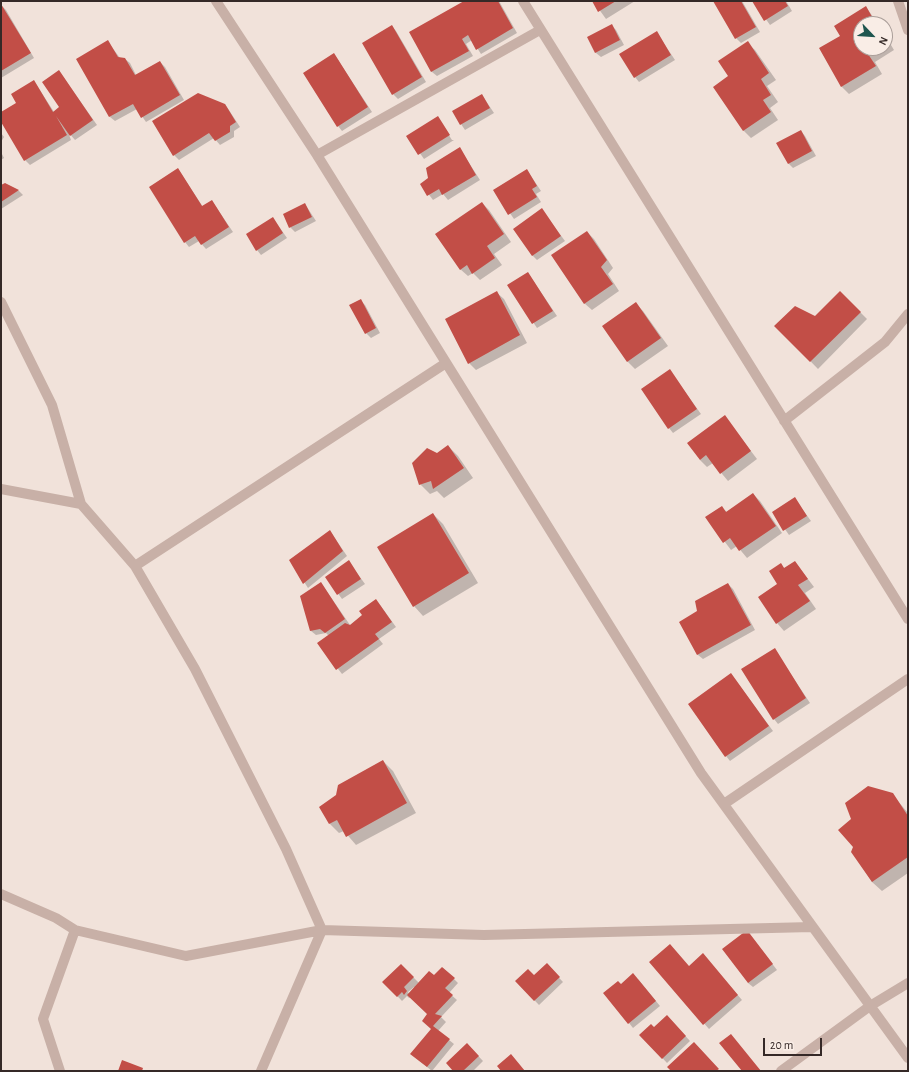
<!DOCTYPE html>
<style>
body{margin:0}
#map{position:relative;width:909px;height:1072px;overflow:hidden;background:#f1e2da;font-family:"Alegreya Sans",sans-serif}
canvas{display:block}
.frame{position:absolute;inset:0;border:2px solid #352927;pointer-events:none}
.north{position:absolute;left:853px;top:16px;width:40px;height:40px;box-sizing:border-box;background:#f9ede6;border:1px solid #ab9f9a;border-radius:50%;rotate:115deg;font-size:11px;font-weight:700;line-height:16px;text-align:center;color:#352927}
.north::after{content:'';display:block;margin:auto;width:14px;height:18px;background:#1e554e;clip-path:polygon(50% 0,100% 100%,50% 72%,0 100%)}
.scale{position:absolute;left:763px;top:1038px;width:59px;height:18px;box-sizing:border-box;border:2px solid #352927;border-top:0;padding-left:5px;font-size:12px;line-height:14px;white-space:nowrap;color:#352927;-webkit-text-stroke:3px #f9ede6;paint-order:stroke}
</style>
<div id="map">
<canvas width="909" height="1072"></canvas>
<div class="frame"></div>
<div class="north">N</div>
<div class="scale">20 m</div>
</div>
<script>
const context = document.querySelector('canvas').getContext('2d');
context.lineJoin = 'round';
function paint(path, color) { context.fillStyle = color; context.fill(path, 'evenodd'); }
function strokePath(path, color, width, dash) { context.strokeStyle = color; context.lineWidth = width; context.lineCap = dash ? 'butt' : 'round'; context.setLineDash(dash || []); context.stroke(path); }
paint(new Path2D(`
 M466 1H499L517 33 481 54 472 40 466 44 473 56 437 76 432 72 410 32Z
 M593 1H635L606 19Z
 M714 1H742L760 32 741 43 736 38Z
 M753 1H786L792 11 770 25Z
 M1 5 6 10 34 58 1 78Z
 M866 7 878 24H861V48H885V35L894 50 875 62 882 74 849 94 842 87 820 49 841 36Z
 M392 26 396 31 426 82 398 99 393 94Z
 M612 26 616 30 624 45 601 57 596 53 588 38Z
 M657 33 675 60 639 82 635 77Z
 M108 42 120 58 125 59 130 63 136 75 160 62 165 67 184 100 146 122 137 109 115 121 110 117 78 60Z
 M747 43 755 50 776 80 767 86 778 102 770 108 778 120 751 138 744 131 714 87 730 76Z
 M334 54 372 112 342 131 338 126Z
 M59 71 97 125 75 140 68 132 71 140 30 165 25 160 1 120V113L17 103 34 81 54 112 61 108Z
 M482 95 494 113 465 130 453 112Z
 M225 104 240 127 234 131V137L220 145 214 138 179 160 174 155Z
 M438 118 452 140H454L424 159 408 136Z
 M801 131 805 136 816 156 793 168 789 164 778 144Z
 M1 133 4 137 1 142Z
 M460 149 480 180 448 200 443 194 433 200 421 184 429 179Z
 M1 152 4 158 1 160Z
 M178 169 203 207 212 201 233 232 206 249 199 241 189 247 185 242Z
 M527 170 541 191 536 194 541 202 514 219 494 190Z
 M5 184 19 191 23 195 1 209V186Z
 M482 203 489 210 511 242 494 254 502 265 480 280 473 273 468 276 460 269Z
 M305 204 316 221 295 232 290 227Z
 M542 210 565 241 537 260 532 255Z
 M273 218 287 238 261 255 257 250Z
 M587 232 594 239 613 268 608 274 619 291 592 310 584 303Z
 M528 273 557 316 537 328 509 286Z
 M496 292 504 299 527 343 476 370 469 363Z
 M840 292 867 319 818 369 776 326 815 317Z
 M360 300 365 305 380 333 371 338 366 333Z
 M636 304 643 311 668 346 635 369 628 362 604 326Z
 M670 371 701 414 673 433 669 428Z
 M725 417 757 459 728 481 713 463 707 467 700 460Z
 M448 446 458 456 473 478 444 498 437 491 430 494 420 484 437 454Z
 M753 494 760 501 782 533 747 558 737 546 731 550 706 517 721 507 727 512Z
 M795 499 811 521 789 535 773 512Z
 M433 514 443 524 478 583 423 616 414 606Z
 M330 531 347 556 308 588 290 560Z
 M349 562 365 584 342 599 326 577Z
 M795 562 814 587 805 593 816 609 784 631 777 623 759 597 778 584 781 564 785 569Z
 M321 583 350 625 380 605 396 627 379 639 383 644 342 674 318 643 329 636 326 633 316 635 311 631Z
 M728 584 733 589 755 630 703 659 698 655 680 622 698 612Z
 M774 649 810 703 778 724 774 719Z
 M731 674 773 731 730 761 726 756Z
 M383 761 393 771 416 813 356 845 344 831 339 833 330 824 321 807Z
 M892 794 908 813V873L882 891 872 882 852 852Z
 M747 931 777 970 753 987 748 983Z
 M707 959 742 1000 709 1029 650 962 689 967Z
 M401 965 419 983 434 977 443 968 458 983 449 993 457 1000 441 1017 446 1022 438 1031 454 1044 432 1071 416 1058 432 1029 429 1014 411 997 409 998 407 996 402 1001 384 982ZM414 987 415 988 409 994 408 992Z
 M547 965 563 982 539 1005 516 981 534 977Z
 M638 979 660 1006 633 1028 629 1023 621 985Z
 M667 1016 690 1041 667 1063 641 1035 654 1028Z
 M467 1044 483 1061 473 1071H455Z`), '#0003');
paint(new Path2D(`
 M464 1H498L513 28 476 50 468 35 462 39 469 51 431 72 409 32Z
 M592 1H616L598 12Z
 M713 1H741L756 27 735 39Z
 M752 1H785L788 6 764 21Z
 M1 4 31 53 1 71Z
 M866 6 876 24H861V48H879L868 54 876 66 841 87 819 48 840 36 834 26Z
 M612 24 620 40 595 53 587 37Z
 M392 25 422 77 392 95 362 43Z
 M657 31 671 55 634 78 619 54Z
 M108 40 118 57 125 58 135 75 160 61 180 95 141 118 133 104 109 117 76 59Z
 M748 41 769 73 761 79 771 95 763 100 771 112 743 131 713 87 728 76 718 61Z
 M334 53 368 107 337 127 303 73Z
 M59 70 93 120 70 136 56 116 67 135 24 161 1 122V112L16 103 11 94 34 80 53 112 59 107 42 82Z
 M198 93 225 104 236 122 230 126V132L215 141 209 133 173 156 152 121Z
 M482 94 490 108 460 125 452 111Z
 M438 116 450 135 418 155 406 136Z
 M801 130 812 151 788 164 776 143Z
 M460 147 476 175 442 195 439 189 427 196 420 184 428 178 426 168Z
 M178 168 202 206 212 200 229 227 201 245 195 236 184 243 149 187Z
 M527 169 537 186 532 189 537 197 508 215 493 190Z
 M5 183 19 190 1 202V185Z
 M482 202 504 234 487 246 495 258 472 274 467 265 460 270 435 234Z
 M305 203 312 217 289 228 283 214Z
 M542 208 561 236 532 256 513 229Z
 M273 217 283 233 256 251 246 234Z
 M587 231 607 260 601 267 613 284 584 304 551 255Z
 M528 272 553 311 532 324 507 285Z
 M497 291 520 335 468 364 445 319Z
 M840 291 861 312 810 362 774 326 795 306 815 316Z
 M361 299 376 328 365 334 349 305Z
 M636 302 661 338 627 362 602 326Z
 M670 369 697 409 668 429 641 389Z
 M725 415 751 451 720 474 706 455 700 460 687 443Z
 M448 445 464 468 433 489 431 481 419 485 412 463 427 448 437 453Z
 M753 493 776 526 739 551 730 538 723 543 705 517 722 506 726 512Z
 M795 497 807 516 783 531 772 512Z
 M433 513 469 573 413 607 377 547Z
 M330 530 343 551 303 584 289 560Z
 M349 560 361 579 337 595 325 577Z
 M795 561 808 579 798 585 810 601 776 624 758 597 777 584 769 571 781 563 784 568Z
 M321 582 345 619 325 633 320 629 310 631 300 596Z
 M728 583 751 625 697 655 679 622 697 611 695 601Z
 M376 599 392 622 375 634 379 639 336 670 317 643 345 623 350 625 362 615 359 611Z
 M775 648 806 698 773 720 741 669Z
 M731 673 769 726 725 757 688 704Z
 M383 760 407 803 346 837 337 820 329 824 319 807 336 795 338 785Z
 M868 786 893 793 908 816V857L872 882 851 852 853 847 838 830 851 819 845 803Z
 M747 930 773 964 748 983 722 949Z
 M670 944 689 966 703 953 738 995 703 1025 649 962Z
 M547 963 560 977 534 1001 515 981 528 969 534 975Z
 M401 964 414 977 404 987 407 991 404 995 402 992 397 997 382 982Z
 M442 967 455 978 445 988 453 995 435 1014 442 1016 433 1026 450 1039 427 1067 410 1054 431 1029 422 1021 427 1014 407 995 429 971 434 975Z
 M633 973 656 1001 628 1024 603 993 618 981 621 984Z
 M667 1015 686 1036 662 1059 639 1035 651 1024 654 1027Z
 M731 1034 761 1071H742L719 1043Z
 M694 1042 719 1069 716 1071H671L667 1067Z
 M467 1043 479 1056 463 1071H453L446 1063Z
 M511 1054 525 1071H501L497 1066Z
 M122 1060 143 1068 142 1071H118Z`), '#c24e47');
strokePath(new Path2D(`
 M216 1 317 155 701 773 908 1058
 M523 1 908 619
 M898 1 908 30
 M317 155 540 30
 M1 302 52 405 81 504 135 566 195 669 286 849 322 930 261 1071
 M784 421 885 342 908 314
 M1 489 81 504
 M135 566 446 363
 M724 804 908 679
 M1 894 56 918 75 930 186 956 322 930 484 935 812 927
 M60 1071 43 1019 75 930
 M781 1071 870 1006 908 983`), '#c8b0a7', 10);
</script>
